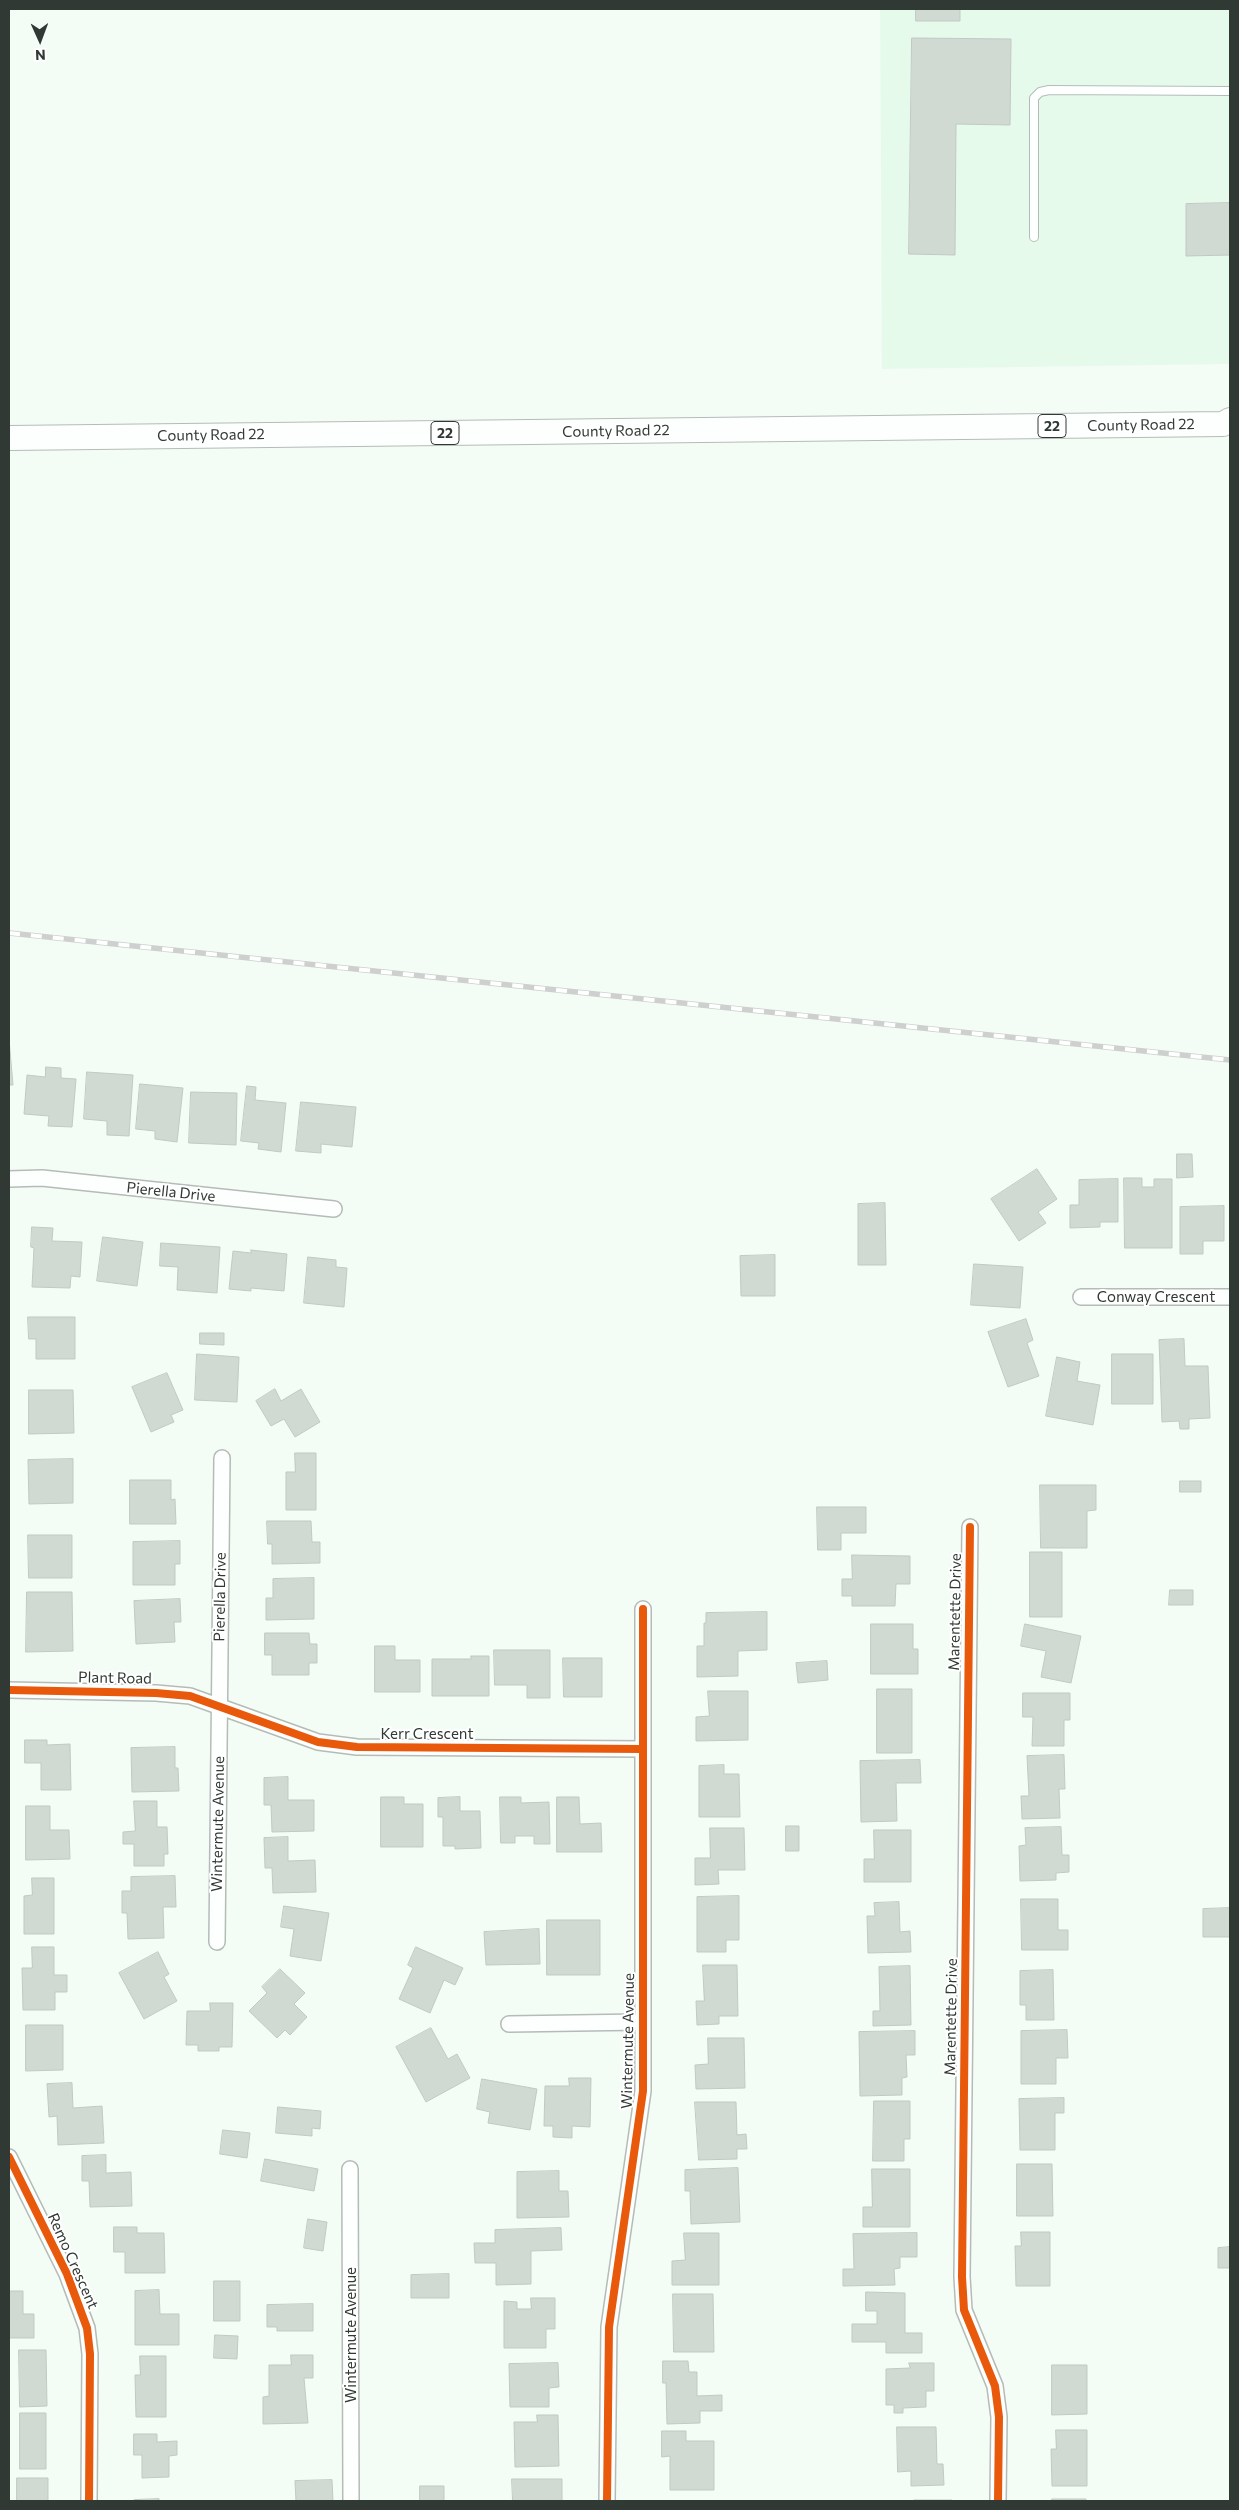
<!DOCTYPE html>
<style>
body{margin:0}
#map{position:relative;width:1239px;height:2510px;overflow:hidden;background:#f4fcf6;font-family:Commissioner,sans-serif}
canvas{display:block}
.frame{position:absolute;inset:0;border:10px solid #303933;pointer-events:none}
.north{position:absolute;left:15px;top:15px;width:50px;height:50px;-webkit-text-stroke:4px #fff;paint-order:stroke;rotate:178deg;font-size:14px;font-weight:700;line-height:20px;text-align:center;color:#303933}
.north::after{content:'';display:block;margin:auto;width:18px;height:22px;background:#303933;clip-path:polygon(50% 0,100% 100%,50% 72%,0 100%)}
</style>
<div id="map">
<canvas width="1239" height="2510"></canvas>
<div class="frame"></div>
<div class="north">N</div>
</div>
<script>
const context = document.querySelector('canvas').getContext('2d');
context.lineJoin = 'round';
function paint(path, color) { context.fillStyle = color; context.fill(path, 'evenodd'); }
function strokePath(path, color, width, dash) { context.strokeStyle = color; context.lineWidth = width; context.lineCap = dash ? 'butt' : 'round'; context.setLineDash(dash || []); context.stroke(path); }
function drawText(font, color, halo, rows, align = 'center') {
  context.font = font + ' Commissioner,sans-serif'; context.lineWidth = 4; context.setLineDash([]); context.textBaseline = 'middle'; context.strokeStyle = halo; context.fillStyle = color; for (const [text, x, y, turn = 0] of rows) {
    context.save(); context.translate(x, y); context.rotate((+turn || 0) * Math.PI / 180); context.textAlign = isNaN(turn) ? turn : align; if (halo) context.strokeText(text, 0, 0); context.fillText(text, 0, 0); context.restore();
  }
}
paint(new Path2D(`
 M880 9H1230V364L882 369Z`), '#e6faec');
const building = new Path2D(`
 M916 9H960V21H916Z
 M912 38 1011 39 1010 125 956 124 955 255 909 254Z
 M1230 203V255L1186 256V204Z
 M9 1039 13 1085H9Z
 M46 1067 61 1068V1078L76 1079 72 1127 48 1126 49 1116 24 1114 27 1075 45 1077Z
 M87 1072 133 1075 129 1136 107 1135V1121L84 1119Z
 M140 1084 183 1088 177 1142 155 1139V1131L136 1129Z
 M247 1086 256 1087 255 1100 286 1103 281 1152 258 1149 259 1143 241 1141Z
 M191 1092 237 1093 236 1145 189 1143Z
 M301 1102 356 1107 352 1147 321 1144V1153L296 1151Z
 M1177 1154H1192L1193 1177 1177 1178Z
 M1037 1169 1057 1199 1038 1212 1046 1223 1019 1241 991 1199Z
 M1124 1178H1142V1187H1154V1179H1172V1248H1125Z
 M1118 1179V1222H1100V1227L1070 1228V1205H1079V1180Z
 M885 1203 886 1265H858V1204Z
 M1224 1206V1241H1203V1254H1180V1207Z
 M32 1227 53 1228 52 1241 82 1242 80 1277 71 1276 70 1288 32 1287 34 1248 31 1247Z
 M103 1237 143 1242 137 1286 97 1281Z
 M161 1243 220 1247 217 1293 177 1290 178 1267 160 1266Z
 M251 1250 287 1254 284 1291 251 1288V1291L229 1289 233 1251 251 1253Z
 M775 1255V1296H741L740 1256Z
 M308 1257 336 1260V1267L347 1268 344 1307 304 1303Z
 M974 1264 1023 1267 1020 1308 971 1305Z
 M28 1317H75V1359H36V1339H29Z
 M1026 1319 1033 1340 1027 1343 1039 1376 1008 1387 988 1332Z
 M200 1333H224V1345L200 1344Z
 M1184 1339 1185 1366H1208L1210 1418 1189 1419V1429H1180L1179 1421 1162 1422 1159 1340Z
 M197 1354 239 1357 237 1402 195 1400Z
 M1112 1354H1153V1404H1112Z
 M1057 1357 1080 1362 1077 1381 1100 1385 1093 1425 1046 1416Z
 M167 1373 183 1410 171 1415 174 1422 151 1432 132 1387Z
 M275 1389 281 1401 301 1389 320 1422 295 1437 284 1419 271 1426 256 1401Z
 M29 1390H73L74 1433 29 1434Z
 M295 1453H316V1510H286V1472H295Z
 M73 1459V1503L29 1504 28 1460Z
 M130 1480H171V1500L175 1499 176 1524H130Z
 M1180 1481H1201V1492H1180Z
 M1040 1485H1096V1510L1087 1511V1548H1041Z
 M817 1507H866V1533H841V1550H818Z
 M267 1521H311L312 1542H320V1563L272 1564V1544H268Z
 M28 1535H72V1578H29Z
 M180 1541V1564H175V1585H133V1542Z
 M1030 1552H1062V1617H1030Z
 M852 1555 910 1556V1584H896L895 1606H852V1596H842V1579H852Z
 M314 1578V1619L266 1620V1598H273V1579Z
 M1170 1590H1193V1605H1169Z
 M27 1592H72L73 1651 26 1652Z
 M180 1599 181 1622H174L175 1642 136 1644 134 1601Z
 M767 1612V1650L738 1651V1676L697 1677V1646H704V1623H706V1613Z
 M871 1624H913V1649H918V1674H871Z
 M1025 1624 1081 1636 1071 1683 1041 1677 1046 1651 1021 1646Z
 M265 1633H309L310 1644H317V1663H309V1675H272V1655H265Z
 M375 1646H395V1660H420V1692H375Z
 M494 1650H550V1698H527V1685H495Z
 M471 1656H489V1696H432V1659H471Z
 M563 1658H602V1697H564Z
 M827 1661 828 1680 798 1683 796 1663Z
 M877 1689H912V1753H877Z
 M708 1691H748V1740L696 1741V1717L709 1716Z
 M1023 1693H1070V1720H1064V1746H1032L1033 1717H1023Z
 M25 1740H47V1745L70 1744 71 1790H41V1763H25Z
 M175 1747V1768H178L179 1791 132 1792 131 1748Z
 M1064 1755 1065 1789H1059L1060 1818 1022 1819 1021 1796H1029L1027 1756Z
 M920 1760 921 1783H896L897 1821 861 1822 860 1761Z
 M724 1765V1774H739L740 1817H699V1766Z
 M288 1777V1800H314V1831L272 1832 271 1805H264V1778Z
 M381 1797H404V1804H423V1847H381Z
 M460 1797V1811H480L481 1848 455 1849V1846H443V1817H438V1798Z
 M500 1797H521V1803L549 1802 550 1844H534V1836H515V1843H501Z
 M557 1797H579L580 1824 601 1823 602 1852H557Z
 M134 1801H157V1827H167L168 1854H164V1866H134V1844H123V1832L135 1831Z
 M26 1806H50V1830H69L70 1859 26 1860Z
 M786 1826H799V1851H786Z
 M1061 1827 1062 1855H1069V1872L1056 1873V1880L1020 1881 1019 1846 1026 1845 1025 1828Z
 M710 1828H744L745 1870H718L719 1884 695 1885V1858H710Z
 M874 1830H911V1882H864V1859H874Z
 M288 1837V1861L315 1860 316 1892 273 1893 272 1868H265L264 1838Z
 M175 1876 176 1907H163L164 1938 128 1939 127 1913H122V1891H131V1877Z
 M32 1878H54V1934H24V1896L32 1895Z
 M739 1896V1940H726V1952H697V1897Z
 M1021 1899H1058V1930H1068V1950H1022Z
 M899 1902 900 1932 910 1931 911 1952 868 1953 867 1916H875L874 1903Z
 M284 1906 329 1913 321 1961 290 1956 294 1929 281 1927Z
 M1230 1908V1937H1203V1909Z
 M547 1920H600V1975H547Z
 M539 1929 540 1964 486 1965 484 1932Z
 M32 1947H54V1975H67V1992H55V2010H23L22 1968H32Z
 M416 1947 463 1968 455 1985 444 1980 430 2013 399 1999 413 1968 408 1965Z
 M158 1952 169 1974 164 1977 177 2001 144 2019 119 1973Z
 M703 1965H737L738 2016H719V2024L697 2025 696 2001H704Z
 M910 1966 911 2025 873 2026V2011H880L879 1967Z
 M280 1969 305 1993 294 2004 307 2017 290 2035 285 2030 277 2038 249 2011 267 1993 262 1987Z
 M1053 1970 1054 2020H1026V2005H1020V1971Z
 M210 2003H233L232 2047H219V2051H198V2045H186L187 2011H210Z
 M26 2025H63V2070L26 2071Z
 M431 2028 448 2059 457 2054 470 2078 426 2102 396 2047Z
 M1067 2030 1068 2058H1056V2084H1021V2031Z
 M915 2031V2055H906L907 2077 902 2078V2095L860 2096 859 2032Z
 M708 2038H744L745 2088 696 2089 695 2065 708 2064Z
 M569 2078H591L590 2127 572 2126V2138L553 2137V2126H544L545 2086H569Z
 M482 2079 537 2089 530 2130 488 2123 490 2112 477 2109Z
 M72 2083 73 2108 102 2106 104 2143 58 2145 57 2116 49 2117 47 2084Z
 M1064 2098V2113H1055V2150H1020L1019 2099Z
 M874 2101H910V2139H904V2161H873Z
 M695 2102H736L737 2135 746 2134 747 2149H737V2159L699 2160Z
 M278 2107 321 2111 320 2129 312 2128V2136L276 2133Z
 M223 2130 250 2133 247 2158 220 2154Z
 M106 2155V2173L131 2172 132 2206 90 2207 89 2181H82V2156Z
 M265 2159 318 2169 314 2191 261 2181Z
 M1017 2164H1052L1053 2216H1017Z
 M738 2168 740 2222 691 2224 690 2191H685V2170Z
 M872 2169H910V2227H863V2207H872Z
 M559 2171V2191H568L569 2217 517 2218V2172Z
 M308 2219 327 2222 323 2251 304 2248Z
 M114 2227H137V2233H164L165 2273H125V2252H114Z
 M561 2228 562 2250 531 2251V2284L496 2285V2263H475L474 2243H495V2230Z
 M1021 2232H1050V2286H1016L1015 2246H1021Z
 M684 2233H719V2285H672V2261L685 2260Z
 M917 2233V2257H900V2268L894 2269 895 2285 843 2286V2269H854L853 2234Z
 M1230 2247V2268H1218V2248Z
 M449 2274V2298H411V2275Z
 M214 2281H240V2321H214Z
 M159 2290 160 2314H179V2345H135V2291Z
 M9 2291H23V2314H34V2338H9Z
 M866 2292 905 2293V2333H922V2353H886V2342H852V2324H877V2311H866Z
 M673 2294H713L714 2352H674Z
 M531 2298H555V2329H546V2348H504V2301L517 2302V2309H531Z
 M313 2304V2331H277V2327H267V2305Z
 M215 2335 238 2336 237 2359 214 2358Z
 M19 2350H46L47 2406 20 2407Z
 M291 2355H313V2378H304L308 2423 263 2424V2397L269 2396V2365H291Z
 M140 2356H166V2417H136L135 2375H140Z
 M663 2361H688L689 2372H697V2396L722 2395V2411H700V2423L667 2424 666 2383H663Z
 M558 2363 559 2387 549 2388V2407H510L509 2364Z
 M909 2363H934V2391H926V2407L903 2408V2413H894V2405H886V2369L910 2368Z
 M1052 2365H1087V2414L1052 2415Z
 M20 2413H46V2469H20Z
 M537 2415H558L559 2466 515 2467 514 2422H537Z
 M897 2427H936L937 2464H943L944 2485 911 2486V2471L898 2472Z
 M1056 2430H1087V2486H1052L1051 2449H1056Z
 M662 2431H686V2441H714V2490H670V2456L662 2457Z
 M134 2434H157V2442L177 2441V2455L169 2456V2477L142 2478V2455H134Z
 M17 2478H48V2501H17Z
 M512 2479H562V2501H513Z
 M332 2480 333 2501H296L295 2481Z
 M420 2486H444V2501H420Z
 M159 2499V2501H134V2500Z
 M1052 2499H1086V2501H1052Z
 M914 2500H952V2501H914Z`);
paint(building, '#d1d9d3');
strokePath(building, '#c1c9c4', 1);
const lane = new Path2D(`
 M1034 237V98L1040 92 1049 90 1230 91`);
const street = new Path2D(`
 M9 1179 42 1178 334 1209
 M1081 1297H1230
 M970 1527 962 2277 964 2310 995 2386 999 2417 998 2501
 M9 1690 156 1693 190 1696 318 1742 357 1747 642 1749
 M217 1942 222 1458
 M509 2024 642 2022
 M9 2157 67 2274 87 2328 90 2354 89 2501
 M350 2169 351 2501
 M607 2501 609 2327 643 2091V1609`);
const primary = new Path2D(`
 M9 438 1223 424 1230 420`);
strokePath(lane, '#b5bcb7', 10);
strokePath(street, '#b5bcb7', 18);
strokePath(primary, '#b5bcb7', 26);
strokePath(lane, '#fdfffe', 8);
strokePath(street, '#fdfffe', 15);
strokePath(primary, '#fdfffe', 24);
const rail = new Path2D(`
 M9 933 1230 1060`);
strokePath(rail, '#cdd0ce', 5.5);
strokePath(rail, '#fff', 4, [11]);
strokePath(new Path2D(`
 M970 1527 962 2277 964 2310 995 2386 999 2417 998 2501
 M9 1690 156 1693 190 1696 318 1742 357 1747 642 1749
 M9 2157 67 2274 87 2328 90 2354 89 2501
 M607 2501 609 2327 643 2091V1609`), '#e8590c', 8);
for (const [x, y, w] of [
 [1052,426,28],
 [445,433,28]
]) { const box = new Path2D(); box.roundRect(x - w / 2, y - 11.5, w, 23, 4); context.fillStyle = '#fff'; context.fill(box); strokePath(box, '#303933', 1); }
drawText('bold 14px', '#303933', null, [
 ["22",1052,426],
 ["22",445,433]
]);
drawText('15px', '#303933', '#fff', [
 ["County Road 22",1141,425,-1],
 ["County Road 22",616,431,-1],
 ["County Road 22",211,435,-1],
 ["Pierella Drive",171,1192,6],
 ["Conway Crescent",1156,1297],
 ["Pierella Drive",220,1597,-89],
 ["Marentette Drive",955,1612,-89],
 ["Plant Road",115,1678,1],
 ["Kerr Crescent",427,1734],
 ["Wintermute Avenue",218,1824,-89],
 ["Marentette Drive",951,2017,-89],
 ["Wintermute Avenue",628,2041,-89],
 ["Remo Crescent",73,2261,66],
 ["Wintermute Avenue",351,2335,-90]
]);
</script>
